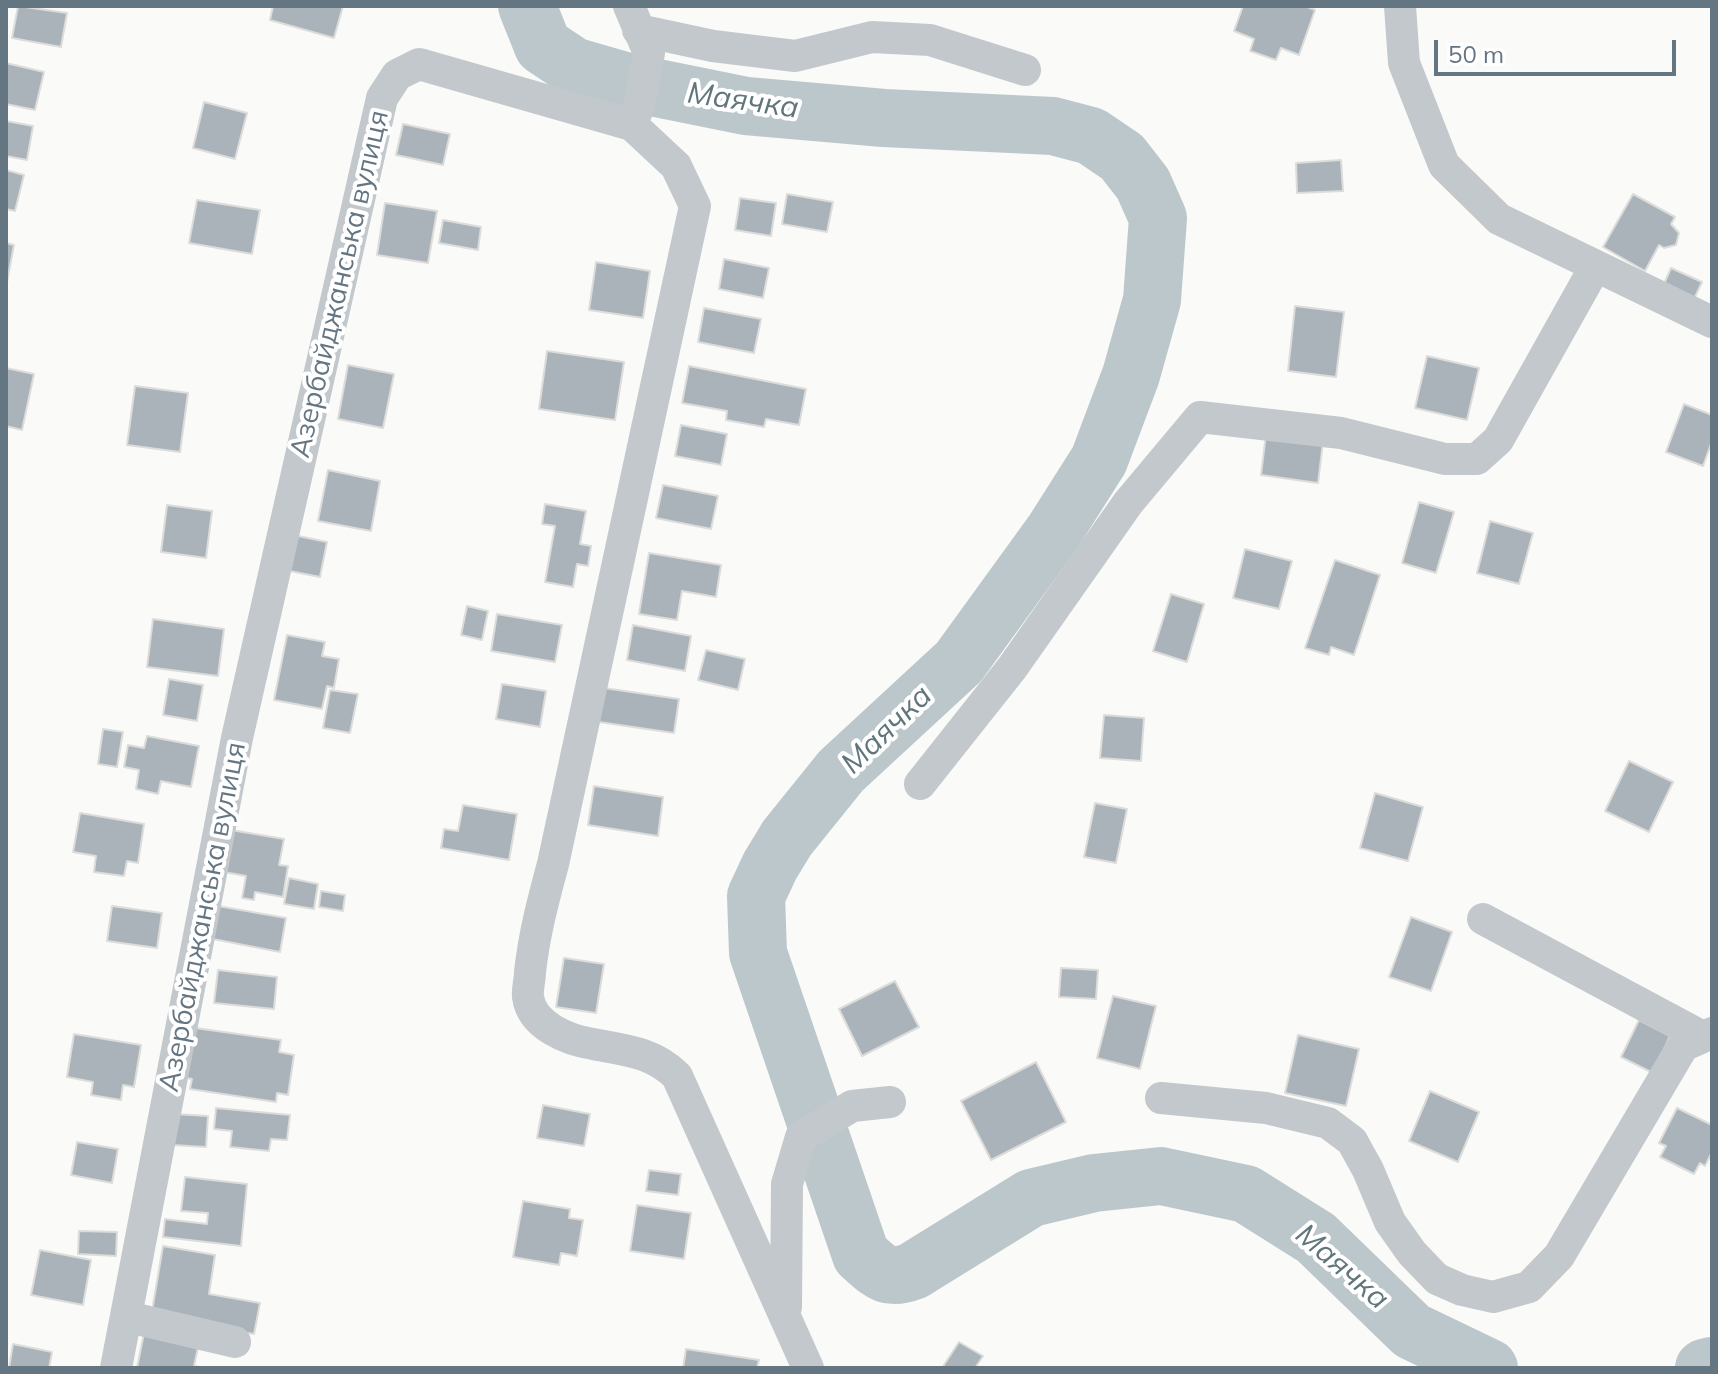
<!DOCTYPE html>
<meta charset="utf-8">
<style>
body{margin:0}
#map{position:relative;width:1718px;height:1374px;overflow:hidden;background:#fafaf8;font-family:Mulish,sans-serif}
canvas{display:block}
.frame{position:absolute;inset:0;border:8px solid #657683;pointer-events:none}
.scale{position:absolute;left:1434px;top:40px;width:242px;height:36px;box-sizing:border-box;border:4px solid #657683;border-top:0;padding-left:10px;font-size:24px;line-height:28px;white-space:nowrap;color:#657683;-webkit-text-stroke:6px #fff;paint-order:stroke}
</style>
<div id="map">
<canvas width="1718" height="1374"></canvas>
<div class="frame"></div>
<div class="scale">50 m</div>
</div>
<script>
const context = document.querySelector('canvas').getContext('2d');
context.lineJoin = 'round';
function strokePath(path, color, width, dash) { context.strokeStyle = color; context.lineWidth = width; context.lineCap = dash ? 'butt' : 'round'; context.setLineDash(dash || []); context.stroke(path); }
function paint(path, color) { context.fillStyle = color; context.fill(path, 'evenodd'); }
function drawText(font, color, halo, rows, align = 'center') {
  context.font = font + ' Mulish,sans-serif'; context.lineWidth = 8; context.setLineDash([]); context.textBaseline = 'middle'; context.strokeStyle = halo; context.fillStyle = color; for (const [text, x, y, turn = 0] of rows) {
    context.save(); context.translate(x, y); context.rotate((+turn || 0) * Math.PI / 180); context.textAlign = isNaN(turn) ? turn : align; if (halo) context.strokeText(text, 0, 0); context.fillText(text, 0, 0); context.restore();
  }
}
strokePath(new Path2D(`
 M527 6 543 46 573 66 632 83 746 106 884 118 1053 126 1091 136 1122 157 1143 184 1158 218 1152 300 1131 375 1099 460 1054 531 959 662 841 771 787 838 770 866 756 896 758 953 861 1255C880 1272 887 1281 913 1271L1031 1198 1094 1183 1161 1176 1246 1194 1316 1238 1412 1331 1489 1368
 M1704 1368 1712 1366`), '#bbc7cb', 58);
const building = new Path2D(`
 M18 6 67 13 61 47 12 38Z
 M273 6H343L334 38 270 20Z
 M1243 6H1305L1315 10 1299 55 1281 48 1276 60 1250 51 1254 39 1234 31Z
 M6 63 44 72 35 110 6 104Z
 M204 102 247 113 235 159 193 148Z
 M6 121 33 126 27 160 6 156Z
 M403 124 450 134 443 165 396 155Z
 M1341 160 1343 191 1297 193 1296 163Z
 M6 170 24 175 15 211 6 209Z
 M787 194 833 202 827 232 782 224Z
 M1633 194 1675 217 1671 224 1679 233 1676 245 1664 248 1659 245 1645 271 1603 247Z
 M740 198 776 203 771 236 735 230Z
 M197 200 260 210 252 254 189 243Z
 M385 203 437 211 428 263 377 255Z
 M443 220 481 227 478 250 439 243Z
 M6 243 14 245 7 282H6Z
 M724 259 769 268 763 298 719 289Z
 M596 262 650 271 643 318 589 310Z
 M1671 268 1702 282 1694 299 1664 284Z
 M1295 306 1344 312 1336 377 1288 371Z
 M704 308 761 319 754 353 698 342Z
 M547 351 624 362 615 420 539 409Z
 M1427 356 1479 368 1467 420 1415 408Z
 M348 365 394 374 383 428 338 419Z
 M689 366 806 389 799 425 766 419 764 427 726 420 727 411 682 403Z
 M6 368 34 374 22 430 6 426Z
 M135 386 188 393 180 452 127 445Z
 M1684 404 1712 415V441L1703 466 1666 452Z
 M681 425 727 434 721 465 675 456Z
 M1266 434 1323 442 1318 483 1261 475Z
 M328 470 380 481 371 531 318 521Z
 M663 485 718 496 711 529 656 518Z
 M1419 502 1454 512 1436 573 1402 563Z
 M545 504 586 511 580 544 591 546 588 566 577 564 573 587 545 582 555 526 542 524Z
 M167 505 212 511 206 558 161 552Z
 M1490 521 1533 533 1519 584 1477 573Z
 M298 536 327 542 320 577 290 571Z
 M1245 549 1292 561 1279 609 1233 598Z
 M649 553 721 565 716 597 682 591 677 620 639 614Z
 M1335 560 1380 575 1354 655 1331 647 1329 655 1305 648Z
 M1171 594 1204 604 1187 662 1153 651Z
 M467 606 488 611 482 640 461 635Z
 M497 614 562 625 555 662 491 651Z
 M153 619 224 629 218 676 147 667Z
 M633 625 691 636 685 671 627 660Z
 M287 635 325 642 322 656 339 659 334 688 327 686 322 709 274 700Z
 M706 650 745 659 738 690 698 680Z
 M169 679 203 685 197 721 163 715Z
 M502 684 546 691 540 727 496 719Z
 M604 688 679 699 674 733 599 722Z
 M330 690 358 694 350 733 323 728Z
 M1104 715 1144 718 1141 761 1100 758Z
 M103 729 123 732 117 767 98 764Z
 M147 736 199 746 191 787 161 781 158 794 136 789 139 770 124 767 128 745 144 748Z
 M1629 761 1673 782 1649 832 1605 811Z
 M594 786 663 797 658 836 588 825Z
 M1375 793 1423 807 1408 861 1360 848Z
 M1095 803 1127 809 1116 863 1084 857Z
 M463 805 517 814 509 860 441 848 444 829 458 831Z
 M80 813 144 824 138 863 127 861 124 876 94 872 96 856 73 852Z
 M231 830 284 839 279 865 288 866 283 897 255 892 254 900 242 898 246 876 224 872Z
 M289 878 318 884 314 909 284 904Z
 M321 891 345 895 343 911 319 907Z
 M112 906 162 913 157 948 107 941Z
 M218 906 286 918 280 952 213 939Z
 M1411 917 1452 932 1431 991 1389 977Z
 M564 958 604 964 596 1013 556 1007Z
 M1061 968 1098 970 1096 999 1059 997Z
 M218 970 277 977 274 1009 214 1003Z
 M895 981 919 1027 862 1056 839 1009Z
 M1113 996 1156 1006 1140 1069 1097 1058Z
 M1639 1020 1670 1036 1653 1073 1621 1057Z
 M188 1027 281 1040 279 1052 294 1055 288 1095 277 1093 276 1102 190 1089 192 1079 181 1077Z
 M74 1034 141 1045 134 1087 123 1085 121 1100 91 1095 93 1082 67 1077Z
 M1298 1035 1359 1049 1346 1106 1285 1093Z
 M1036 1062 1066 1122 991 1160 961 1101Z
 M1430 1091 1479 1112 1458 1162 1409 1141Z
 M543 1105 590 1114 584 1146 537 1138Z
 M216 1108 290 1115 287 1140 271 1139 269 1151 230 1147 232 1131 214 1129Z
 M1677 1108 1712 1125V1152L1705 1166 1700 1163 1694 1174 1660 1157 1666 1146 1659 1143Z
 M174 1114 208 1116 206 1147 172 1145Z
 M77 1142 118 1149 112 1183 71 1175Z
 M649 1170 681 1174 678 1195 646 1191Z
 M185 1177 247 1184 241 1246 163 1237 165 1219 207 1224 208 1213 181 1211Z
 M523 1201 570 1209 569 1218 583 1220 577 1256 561 1253 559 1265 513 1257Z
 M637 1205 691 1213 684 1259 630 1251Z
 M79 1231 117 1232 116 1256 78 1254Z
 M163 1246 215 1255 209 1294 260 1303 254 1334 151 1317Z
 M40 1250 91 1260 83 1305 31 1295Z
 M144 1333 199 1343 194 1366 204 1368H137Z
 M959 1342 983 1356 975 1368H942Z
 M13 1344 52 1352 49 1368H9Z
 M686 1349 759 1360 757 1368H683Z`);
paint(building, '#aab3b9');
strokePath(building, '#dcdcda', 2);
strokePath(new Path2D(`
 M629 6 649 53 640 102 632 125
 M1400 6 1404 63 1444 165 1499 219 1712 322
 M638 30 713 46 795 56 872 37 930 40 1025 70
 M920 784 1012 668 1128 503 1200 417 1341 433 1445 459H1477L1498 440 1595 267
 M1483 919 1703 1037
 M1161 1098 1266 1108 1328 1123 1352 1141 1368 1170 1390 1222 1412 1253 1437 1279 1462 1290 1493 1297 1529 1287 1559 1256 1683 1046 1712 1033
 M786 1307 787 1184 801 1137 852 1106 890 1102
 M128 1317 235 1342
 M116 1368 237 738 382 98 397 75 419 64 632 125 676 166 695 206 553 864C543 901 534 935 530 972 530 980 527 989 528 997 532 1026 568 1040 593 1044 625 1050 653 1052 677 1076L808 1368`), '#c3c8cc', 32);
drawText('28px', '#657683', '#fff', [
 ["Азербайджанська вулиця",340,284,-77],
 ["Азербайджанська вулиця",203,917,-79]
]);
drawText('italic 30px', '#60757c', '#fff', [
 ["Маячка",743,101,8],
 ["Маячка",887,730,-44],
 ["Маячка",1342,1267,41]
]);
</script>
